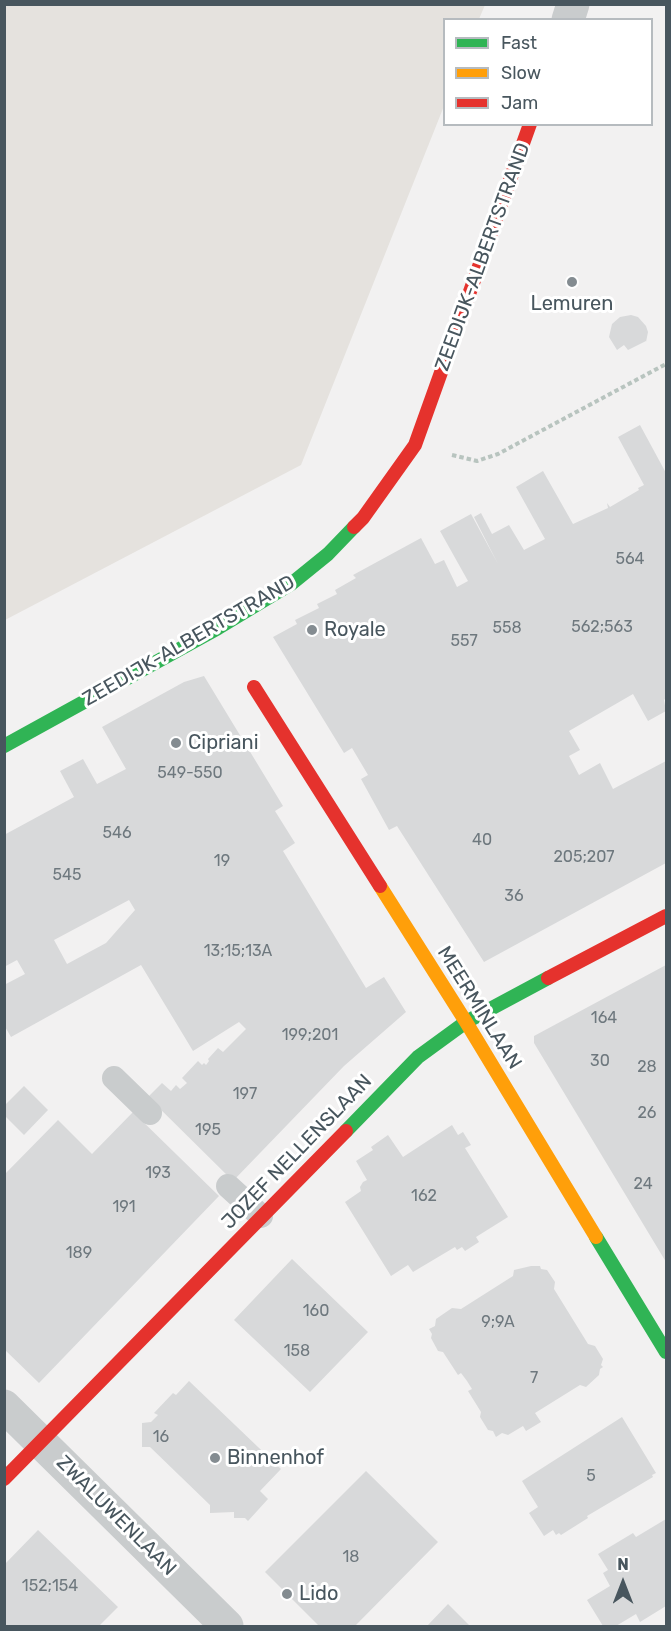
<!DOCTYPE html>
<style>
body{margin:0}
#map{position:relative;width:671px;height:1631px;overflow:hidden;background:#f2f1f1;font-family:Rubik,sans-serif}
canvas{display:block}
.frame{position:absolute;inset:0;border:6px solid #48565e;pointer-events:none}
.legend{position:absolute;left:443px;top:18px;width:210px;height:108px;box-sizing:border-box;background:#fff;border:2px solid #b6bbbf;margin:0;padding:8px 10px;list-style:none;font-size:18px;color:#48565e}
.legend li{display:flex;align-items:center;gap:12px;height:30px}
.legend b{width:30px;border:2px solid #b6bbbf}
.north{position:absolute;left:593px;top:1553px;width:60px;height:60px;-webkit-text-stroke:4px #fff;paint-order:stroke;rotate:0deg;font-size:16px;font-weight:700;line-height:24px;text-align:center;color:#48565e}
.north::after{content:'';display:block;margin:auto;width:21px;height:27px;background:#48565e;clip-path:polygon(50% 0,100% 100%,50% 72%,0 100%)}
</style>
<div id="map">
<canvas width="671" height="1631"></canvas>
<div class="frame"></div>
<ul class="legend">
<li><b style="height:8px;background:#30b455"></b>Fast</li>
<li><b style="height:8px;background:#ff9f0a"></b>Slow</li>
<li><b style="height:8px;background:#e5322d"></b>Jam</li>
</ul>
<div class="north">N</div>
</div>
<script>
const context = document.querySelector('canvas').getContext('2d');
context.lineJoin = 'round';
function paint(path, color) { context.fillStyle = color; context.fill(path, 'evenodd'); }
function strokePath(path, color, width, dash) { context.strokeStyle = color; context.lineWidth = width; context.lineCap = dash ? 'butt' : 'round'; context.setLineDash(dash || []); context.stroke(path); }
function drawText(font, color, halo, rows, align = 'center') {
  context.font = font + ' Rubik,sans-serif'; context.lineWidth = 6; context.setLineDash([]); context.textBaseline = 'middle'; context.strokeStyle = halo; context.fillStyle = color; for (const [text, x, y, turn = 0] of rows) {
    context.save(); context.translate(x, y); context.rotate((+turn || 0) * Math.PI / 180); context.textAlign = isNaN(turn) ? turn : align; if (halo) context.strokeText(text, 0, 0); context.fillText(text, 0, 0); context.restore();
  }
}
paint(new Path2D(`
 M5 4 485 5 479 19 444 20V106L301 465 5 620Z`), '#e5e2de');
paint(new Path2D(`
 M631 315 638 317 646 326 648 332 646 342V341L628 350 624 345 617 350 609 337 612 324 620 317Z
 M640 425 666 473V698L664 700 666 711 648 721 633 694 569 731 580 750 569 756 579 775 600 763 613 789 666 761V863L484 962 397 826 389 830 361 779 368 775 352 748 344 753 273 637 297 624 295 620 319 608 317 604 337 594 335 590 356 578 353 575 421 538 435 564 444 560 457 587 468 581 440 531 471 514 498 564 474 517 481 513 492 534 509 525 524 550 545 539 516 487 543 471 573 524 608 508 607 503 610 507 639 490 638 488 644 485 618 437Z
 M204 676 283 806 275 811 295 843 283 851 366 988 384 977 406 1012 344 1066 233 1181 148 1097 162 1083 171 1091 176 1085 180 1089 187 1083 182 1078 198 1061 202 1065 204 1063 206 1065 209 1061 208 1059 218 1048 223 1052 246 1029 239 1022 193 1051 141 965 11 1037 4 1025V985L25 974 17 960 4 967V835L74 797 60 771 83 759 97 784 126 769 102 727 184 682ZM129 900 135 910 106 943 67 964 54 940Z
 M666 965V1262L534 1043V1036Z
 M24 1086 48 1110 24 1135 4 1115V1106Z
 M133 1112 219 1196 39 1383 4 1349V1175L58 1120 92 1154Z
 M452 1125 458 1135 463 1132 471 1145 465 1148 508 1217 476 1237 479 1242 465 1251 462 1247 457 1250 455 1247 413 1272 408 1265 391 1276 345 1202 361 1191 360 1187 363 1182 367 1180 356 1161 373 1150 371 1147 388 1135 403 1157Z
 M292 1259 368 1332 310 1392 234 1320Z
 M531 1266H540L541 1269 547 1270 555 1282 554 1289 588 1344 595 1346 603 1359 601 1365 603 1367 600 1369 599 1375 586 1387 580 1385 535 1413 541 1422 526 1431 523 1426 508 1435 502 1433 496 1437 493 1431 488 1430 480 1417 481 1412 468 1391 472 1389 467 1381 461 1373 458 1375 443 1352 438 1351 431 1338 432 1334 429 1329 435 1326 436 1319 452 1308 461 1309 513 1276 514 1270Z
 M189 1381 281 1469 260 1491 268 1499 248 1521 245 1518H234V1512L210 1513V1505L150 1447H142V1423L151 1422 158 1415 154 1413 173 1393 176 1395Z
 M622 1417 656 1473 652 1475 653 1477 587 1516 588 1518 561 1535 559 1533 556 1535 553 1530 544 1536 529 1513 538 1507 522 1481Z
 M366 1471 438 1542 355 1626H319L265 1572Z
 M666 1519V1606L640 1622 636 1614 616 1626H603L587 1600 610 1586 603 1573 608 1570 598 1554 633 1533 636 1537Z
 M38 1530 118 1607 99 1626H4V1565Z
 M448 1604 470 1626H427Z`), '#d8d9da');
strokePath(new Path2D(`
 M452 455 477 461 498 454 666 364`), '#b8c4bf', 4, [4.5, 3]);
strokePath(new Path2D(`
 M114 1078 150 1113
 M228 1186 261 1216`), '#c9cccd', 24);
strokePath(new Path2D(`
 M568 20 573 4
 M4 1406 227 1626`), '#c9cccd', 33);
strokePath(new Path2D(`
 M4 746 218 628 291 584 328 554 354 527
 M346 1131 418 1057 466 1022 548 978
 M596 1237 666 1352`), '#30b455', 14);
strokePath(new Path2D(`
 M380 886 466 1022 596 1237`), '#ff9f0a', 14);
strokePath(new Path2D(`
 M354 527 363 518 415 445 530 124
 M254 687 380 886
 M548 978 666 916
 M4 1479 346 1131`), '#e5322d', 14);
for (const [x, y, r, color] of [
 [572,282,6,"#848c91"],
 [312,630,6,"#848c91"],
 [176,743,6,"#848c91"],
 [215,1458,6,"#848c91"],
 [287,1594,6,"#848c91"]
]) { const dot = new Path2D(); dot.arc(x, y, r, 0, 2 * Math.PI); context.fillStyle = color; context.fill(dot); strokePath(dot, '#fff', 2); }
drawText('16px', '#6e787e', null, [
 ["564",630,559],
 ["562;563",602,627],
 ["558",507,628],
 ["557",464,641],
 ["549-550",190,773],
 ["546",117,833],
 ["40",482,840],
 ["205;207",584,857],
 ["19",222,861],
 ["545",67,875],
 ["36",514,896],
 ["13;15;13A",238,951],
 ["164",604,1018],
 ["199;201",310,1035],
 ["30",600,1061],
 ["28",647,1067],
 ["197",245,1094],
 ["26",647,1113],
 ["195",208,1130],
 ["193",158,1173],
 ["24",643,1184],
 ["162",424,1196],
 ["191",124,1207],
 ["189",79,1253],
 ["160",316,1311],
 ["9;9A",498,1322],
 ["158",297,1351],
 ["7",534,1378],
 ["16",161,1437],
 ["5",591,1476],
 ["18",351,1557],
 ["152;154",50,1586]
]);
drawText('20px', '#48565e', '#fff', [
 ["ZEEDIJK-ALBERTSTRAND",483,257,-70],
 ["ZEEDIJK-ALBERTSTRAND",189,641,-30],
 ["MEERMINLAAN",479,1008,58],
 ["JOZEF NELLENSLAAN",297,1152,-46],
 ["ZWALUWENLAAN",116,1516,45]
]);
drawText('20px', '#48565e', '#fff', [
 ["Lemuren",572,304,"center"],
 ["Royale",324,630],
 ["Cipriani",188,743],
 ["Binnenhof",227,1458],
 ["Lido",299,1594]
], 'left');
</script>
